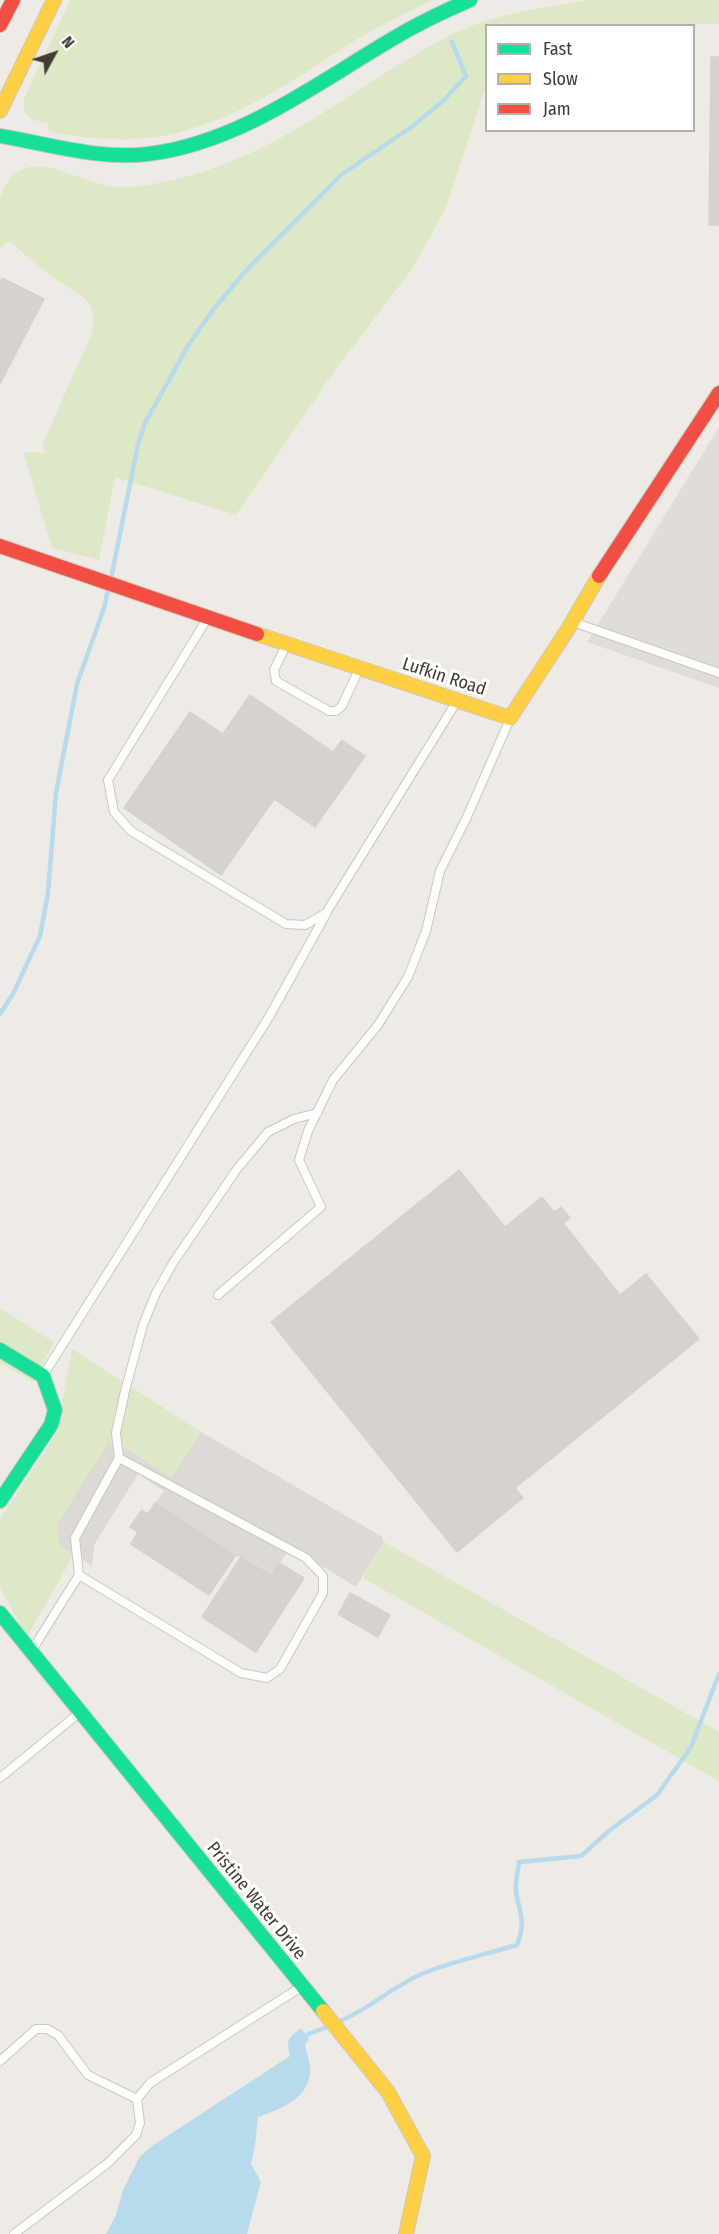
<!DOCTYPE html>
<style>
body{margin:0}
#map{position:relative;width:719px;height:2234px;overflow:hidden;background:#eeebe6;font-family:"Fira Sans Condensed",sans-serif}
canvas{display:block}
.legend{position:absolute;left:485px;top:24px;width:210px;height:108px;box-sizing:border-box;background:#fff;border:2px solid #b3b1ad;margin:0;padding:8px 10px;list-style:none;font-size:18px;color:#423b33}
.legend li{display:flex;align-items:center;gap:12px;height:30px}
.legend b{width:30px;border:2px solid #b3b1ad}
.north{position:absolute;left:24px;top:24px;width:60px;height:60px;-webkit-text-stroke:4px #fff;paint-order:stroke;rotate:50deg;font-size:16px;font-weight:700;line-height:24px;text-align:center;color:#423b33}
.north::after{content:'';display:block;margin:auto;width:21px;height:27px;background:#423b33;clip-path:polygon(50% 0,100% 100%,50% 72%,0 100%)}
</style>
<div id="map">
<canvas width="719" height="2234"></canvas>
<ul class="legend">
<li><b style="height:8px;background:#16e098"></b>Fast</li>
<li><b style="height:8px;background:#ffcf43"></b>Slow</li>
<li><b style="height:8px;background:#f24e42"></b>Jam</li>
</ul>
<div class="north">N</div>
</div>
<script>
const context = document.querySelector('canvas').getContext('2d');
context.lineJoin = 'round';
function paint(path, color) { context.fillStyle = color; context.fill(path, 'evenodd'); }
function strokePath(path, color, width, dash) { context.strokeStyle = color; context.lineWidth = width; context.lineCap = dash ? 'butt' : 'round'; context.setLineDash(dash || []); context.stroke(path); }
function drawText(font, color, halo, rows, align = 'center') {
  context.font = font + ' "Fira Sans Condensed",sans-serif'; context.lineWidth = 6; context.setLineDash([]); context.textBaseline = 'middle'; context.strokeStyle = halo; context.fillStyle = color; for (const [text, x, y, turn = 0] of rows) {
    context.save(); context.translate(x, y); context.rotate((+turn || 0) * Math.PI / 180); context.textAlign = isNaN(turn) ? turn : align; if (halo) context.strokeText(text, 0, 0); context.fillText(text, 0, 0); context.restore();
  }
}
paint(new Path2D(`
 M719 427V688L587 642Z`), '#e1dcd7');
paint(new Path2D(`
 M70 0H432C405 14 377 27 351 43 288 83 238 121 163 136 125 143 86 138 49 132L48 123C32 120 22 118 24 99Z
 M589 0H719V24L486 26V86L446 207 430 237 409 273 333 373 236 515 115 477 99 560 52 548 23 452 46 453 42 445 91 335C102 300 78 296 56 279 40 267 24 254 9 241L0 248C0 232 0 214 0 198 1 192 5 186 8 182 32 146 81 184 113 187 141 189 176 180 202 172 292 144 363 81 445 38 492 13 538 9 589 0Z
 M0 1308 54 1342 34 1382 0 1363Z
 M72 1349 201 1432 171 1477 128 1450 74 1554 27 1637 0 1588V1519L59 1430 61 1408Z
 M384 1542 719 1732V1781L363 1578Z`), '#dce8c6');
paint(new Path2D(`
 M201 1432 381 1536 384 1542 356 1587 291 1547 271 1576 241 1557 235 1556 155 1503 164 1491 138 1474 94 1545 92 1566 59 1545 57 1525 108 1443 128 1450 171 1477Z`), '#dddad6');
paint(new Path2D(`
 M301 2028 309 2039 305 2045C307 2055 311 2063 310 2073 308 2099 279 2110 258 2117L255 2146 251 2164 261 2182 247 2234H106L116 2215 123 2190 140 2156 155 2144 290 2056C286 2040 288 2038 301 2028Z`), '#b7daec');
strokePath(new Path2D(`
 M111 579 138 444 145 423 189 344 213 310 243 274 341 175 410 128 443 101 466 76 452 42
 M0 1014 13 994 40 936 48 893 56 793 77 684 104 608 108 590
 M340 2021C370 2009 394 1985 424 1973 454 1961 487 1954 517 1945 526 1922 520 1914 516 1892 515 1883 518 1872 519 1862L581 1856 610 1830 657 1795 691 1747 719 1674
 M303 2040 306 2035 327 2027`), '#b7daec', 4.5);
const building = new Path2D(`
 M711 57H719V225H709Z
 M2 278 44 299 0 384V283Z
 M250 695 333 752 342 740 365 756 315 827 274 799 221 875 124 808 190 712 223 734Z
 M459 1170 505 1227 542 1197 554 1212 561 1207 570 1218 563 1223 620 1295 646 1274 699 1339 515 1488 523 1498 457 1552 271 1322Z
 M155 1503 235 1556 209 1595 131 1544 138 1532 130 1527 142 1510 148 1514Z
 M241 1557 271 1576 279 1563 304 1578 256 1652 202 1617Z
 M350 1593 390 1615 378 1637 338 1614Z`);
paint(building, '#d6d2cd');
strokePath(building, '#d6d2cc', 1.5);
const lane = new Path2D(`
 M207 619 108 780 114 812 131 831 286 924 305 925 326 913 457 701
 M573 622 719 673
 M286 645 274 670 276 681 329 711H336L342 706 359 669
 M218 1295 321 1207 299 1160 308 1131 333 1080 378 1025 408 977 426 931 440 871 466 819 510 719
 M44 1374 269 1017 326 914
 M79 1575 241 1673 267 1678 280 1669 323 1593V1576L306 1558 119 1458
 M32 1650 79 1575 75 1538 119 1458 116 1433 125 1391 143 1325 156 1293 173 1263 237 1169 268 1132 294 1119 317 1113
 M0 1778 79 1713
 M0 2061 36 2029H47L58 2035 88 2075 137 2099
 M14 2234 108 2163 136 2135 140 2123 137 2099 150 2083 301 1987`);
const fast = new Path2D(`
 M0 136C48 144 99 160 148 154 238 143 313 86 389 41 415 25 442 12 470 0
 M0 1350 43 1376 55 1410 51 1425 0 1501
 M0 1613 323 2011`);
const slow = new Path2D(`
 M0 111 54 0
 M257 634 510 718 568 629 599 576
 M323 2011 388 2092 423 2156 406 2234`);
const jam = new Path2D(`
 M0 25 13 0
 M0 546 257 634
 M599 576 719 393`);
strokePath(lane, '#cac7c2', 10);
strokePath(fast, '#ccc8bd', 16);
strokePath(slow, '#ccc8bd', 16);
strokePath(jam, '#ccc8bd', 16);
strokePath(lane, '#fcfcfb', 8);
strokePath(fast, '#16e098', 14);
strokePath(slow, '#ffcf43', 14);
strokePath(jam, '#f24e42', 14);
drawText('18px', '#423b33', '#fff', [
 ["Lufkin Road",444,677,18],
 ["Pristine Water Drive",256,1901,51]
]);
</script>
